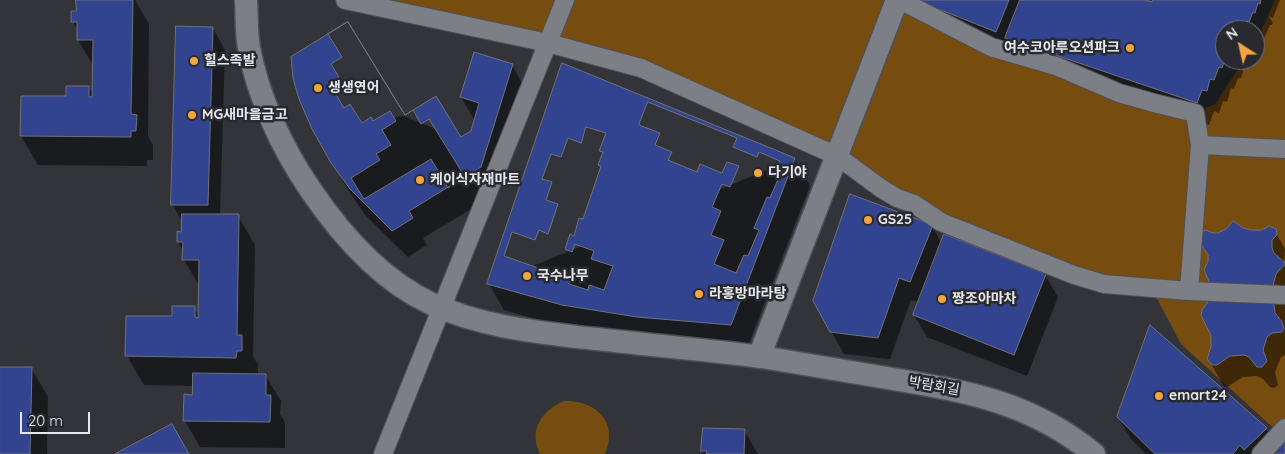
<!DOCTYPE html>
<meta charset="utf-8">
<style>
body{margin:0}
#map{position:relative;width:1285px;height:454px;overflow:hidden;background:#32343a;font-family:Quicksand,sans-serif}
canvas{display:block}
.north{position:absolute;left:1215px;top:20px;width:50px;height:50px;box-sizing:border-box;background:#282a30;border:1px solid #74767b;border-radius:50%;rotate:325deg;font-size:14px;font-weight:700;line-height:20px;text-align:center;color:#e6e8eb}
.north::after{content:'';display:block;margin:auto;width:18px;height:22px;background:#f2a541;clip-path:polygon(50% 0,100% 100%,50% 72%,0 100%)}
.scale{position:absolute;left:20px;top:412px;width:70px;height:22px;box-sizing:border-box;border:2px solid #e6e8eb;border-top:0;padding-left:6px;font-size:15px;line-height:18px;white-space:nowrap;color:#e6e8eb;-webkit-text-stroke:4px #282a30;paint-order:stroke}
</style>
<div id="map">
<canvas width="1285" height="454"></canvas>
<div class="north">N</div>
<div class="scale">20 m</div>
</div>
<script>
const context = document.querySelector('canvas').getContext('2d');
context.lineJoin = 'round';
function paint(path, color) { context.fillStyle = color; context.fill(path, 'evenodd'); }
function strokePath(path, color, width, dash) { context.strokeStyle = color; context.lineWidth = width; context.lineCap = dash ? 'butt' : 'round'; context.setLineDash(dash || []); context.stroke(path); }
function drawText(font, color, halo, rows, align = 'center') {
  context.font = font + ' Quicksand,"Noto Sans KR",sans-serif'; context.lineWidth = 5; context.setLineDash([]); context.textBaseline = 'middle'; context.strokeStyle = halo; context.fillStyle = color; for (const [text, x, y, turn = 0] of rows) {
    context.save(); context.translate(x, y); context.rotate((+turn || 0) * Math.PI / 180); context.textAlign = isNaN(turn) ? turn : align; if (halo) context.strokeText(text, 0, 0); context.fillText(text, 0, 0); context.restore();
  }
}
paint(new Path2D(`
 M345 0H900L991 47 1195 112 1215 104 1244 60H1255V44L1275 0H1285V436L1280 434 1181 344 1155 295 1074 275 859 174 641 68Z
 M564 401C596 400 619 422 605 454H540C528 430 542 410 564 401Z`), '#774c0f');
paint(new Path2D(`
 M78 0H135L149 24 148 136 153 145V160H147V166L38 165 21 136 67 97 89 87 94 96V67L78 40V32L73 21 77 13Z
 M923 0H1141L1153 4 1155 0H1280L1273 18 1269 16 1273 23 1272 25H1270L1262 43 1260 42 1255 55V30H1225V60H1250L1248 65 1245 64 1241 78H1238L1234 89 1231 88 1227 102 1223 101 1219 113 1214 111 1209 125 1020 60 935 24Z
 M213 28 225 50 220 215 238 216 255 245 253 356 258 365V375H265L281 401 280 414 285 422V448L200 447 185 421 193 396 194 386 144 385 127 356 173 318 194 308 199 316 200 287 184 260V252L178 242 183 233V223L172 204Z
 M512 65 527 92 496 194 423 238 427 245 408 257 366 216 348 190 313 129 404 116 460 139 472 132 475 121 461 97Z
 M794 159 810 186 746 351 578 331 504 310 489 284Z
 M932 226 942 244 1045 275 1058 297 1027 376 927 337 914 315 919 302 911 300 890 359 844 354 814 301Z
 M1242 229 1250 232 1274 229 1285 249 1284 262 1285 267V355L1281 357 1275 372 1278 385 1274 388 1270 387 1263 379 1257 376 1243 377 1227 387 1224 386 1208 359 1212 347V286L1209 262 1213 234Z
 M1151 328 1266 429 1278 449 1285 443V454H1146L1131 439 1118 417Z
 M0 368H31L48 397 47 454H0Z
 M744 430 758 454H704L702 451Z`), '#0007');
const building = new Path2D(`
 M76 0H133L131 114 137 115 136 131H131V137L20 136 21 96H66V86H89V97H92L93 40H77V22H71V11H76Z
 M922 0H1009L996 32 921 2Z
 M1020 0H1145L1152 2 1153 0H1261L1260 4 1258 3 1255 13 1253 12 1249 22 1247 21 1244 30H1225V58L1222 68 1219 67 1214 80 1210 79 1207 91 1202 90 1197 103 1005 38Z
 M348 22 405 115 436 96 461 137 471 131 479 103 460 97 474 52 513 64 481 167 409 211 413 218 392 231 350 189 331 163 312 129 299 99 293 78 291 57Z
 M348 22 405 115 413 110 421 124 429 119 465 177 448 188 431 159 364 199 351 178 380 160 376 154 391 145 382 130 396 121 390 111 373 121 371 117 362 123 350 104 344 108 329 83 339 77 331 64 342 57 328 34Z
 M176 26 213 27 208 205H171Z
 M562 63 795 158 731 325 637 317 562 305 487 284Z
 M648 102 737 138 733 147 757 157 759 152 780 161 774 175 779 177 770 198 767 197 754 228 759 230 748 256 744 255 736 273 714 264 724 240 711 235 721 211 712 207 722 184 730 187 739 166 727 162 722 173 700 164 697 172 668 160 672 152 655 145 660 133 639 125Z
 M586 127 606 133 599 151 603 152 598 165 601 166 583 219 579 218 574 236 570 234 565 249 572 252 575 244 594 251 591 259 613 266 604 290 589 285 588 290 569 284 570 279 504 256 512 232 535 240 539 230 548 234 558 204 546 200 552 182 542 179 551 154 561 157 568 138 581 143Z
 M850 194 933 225 910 282 899 278 878 338 830 332 813 301Z
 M182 214H239L237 335H242V351H237L236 358 125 356 126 316H172V306H195V317L198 318 199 260H182L183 242H177V231L181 232Z
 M1233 221 1243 228 1251 230H1262L1269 226 1276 229 1277 233 1276 236 1272 240V248L1274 253 1284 262V265L1276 274 1272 289 1275 313 1282 322 1284 329 1282 332 1272 333 1267 337 1263 350 1267 361 1262 367H1257L1249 357 1244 355 1230 356 1217 365H1212L1207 359 1211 347V336L1201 315 1202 310 1210 299 1211 286 1204 270 1208 261V255L1200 243V235L1205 230 1213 233H1218L1226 229Z
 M944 234 1046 274 1014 355 913 315Z
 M1150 325 1267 428 1244 450 1240 445 1233 454H1155L1117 417Z
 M0 367H32L30 454H0Z
 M193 373 266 374V395H271L270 422 183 421 184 394 192 395Z
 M172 424 189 454H115Z
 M703 428 745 429 744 454H706L707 451H701Z
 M1285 442V454H1269Z`);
paint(building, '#324390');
strokePath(building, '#707279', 1);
const pedestrian = new Path2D(`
 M345 0 548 43 641 68 837 156 882 189 897 198 914 204 941 222 1074 275 1104 284 1189 291 1285 295
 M900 0 991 47 1056 66 1119 93 1158 104 1195 113 1200 145 1189 291
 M1200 145 1285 149
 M383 454 565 0
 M1261 454 1285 428`);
const minor = new Path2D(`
 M246 0C247 16 246 32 249 48 258 97 282 148 310 189 341 235 380 280 432 304 478 325 527 331 577 337 609 340 640 344 672 347 702 350 732 353 762 357 806 364 849 372 893 379 970 392 1032 403 1094 454
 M759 357 897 0`);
strokePath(pedestrian, '#4f5056', 20);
strokePath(minor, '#4f5056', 25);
strokePath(pedestrian, '#7c7f86', 18);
strokePath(minor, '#7c7f86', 22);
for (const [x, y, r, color] of [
 [1130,48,5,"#f2a541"],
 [194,61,5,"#f2a541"],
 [318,88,5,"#f2a541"],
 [192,115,5,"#f2a541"],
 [758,173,5,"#f2a541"],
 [420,180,5,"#f2a541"],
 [868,220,5,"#f2a541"],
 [527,276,5,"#f2a541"],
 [699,294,5,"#f2a541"],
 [942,299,5,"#f2a541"],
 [1159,396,5,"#f2a541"]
]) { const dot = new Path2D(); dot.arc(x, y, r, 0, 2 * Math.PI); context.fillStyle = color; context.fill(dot); strokePath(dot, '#282a30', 2); }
drawText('bold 14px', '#e6e8eb', '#282a30', [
 ["여수코아루오션파크",1120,48,"right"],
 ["힐스족발",204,61],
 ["생생연어",328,88],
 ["MG새마을금고",202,115],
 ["다기야",768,173],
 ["케이식자재마트",430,180],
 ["GS25",878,220],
 ["국수나무",537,276],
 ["라홍방마라탕",709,294],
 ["짱조아마차",952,299],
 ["emart24",1169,396]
], 'left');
drawText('14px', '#e6e8eb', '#282a30', [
 ["박람회길",934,386,10]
]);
</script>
